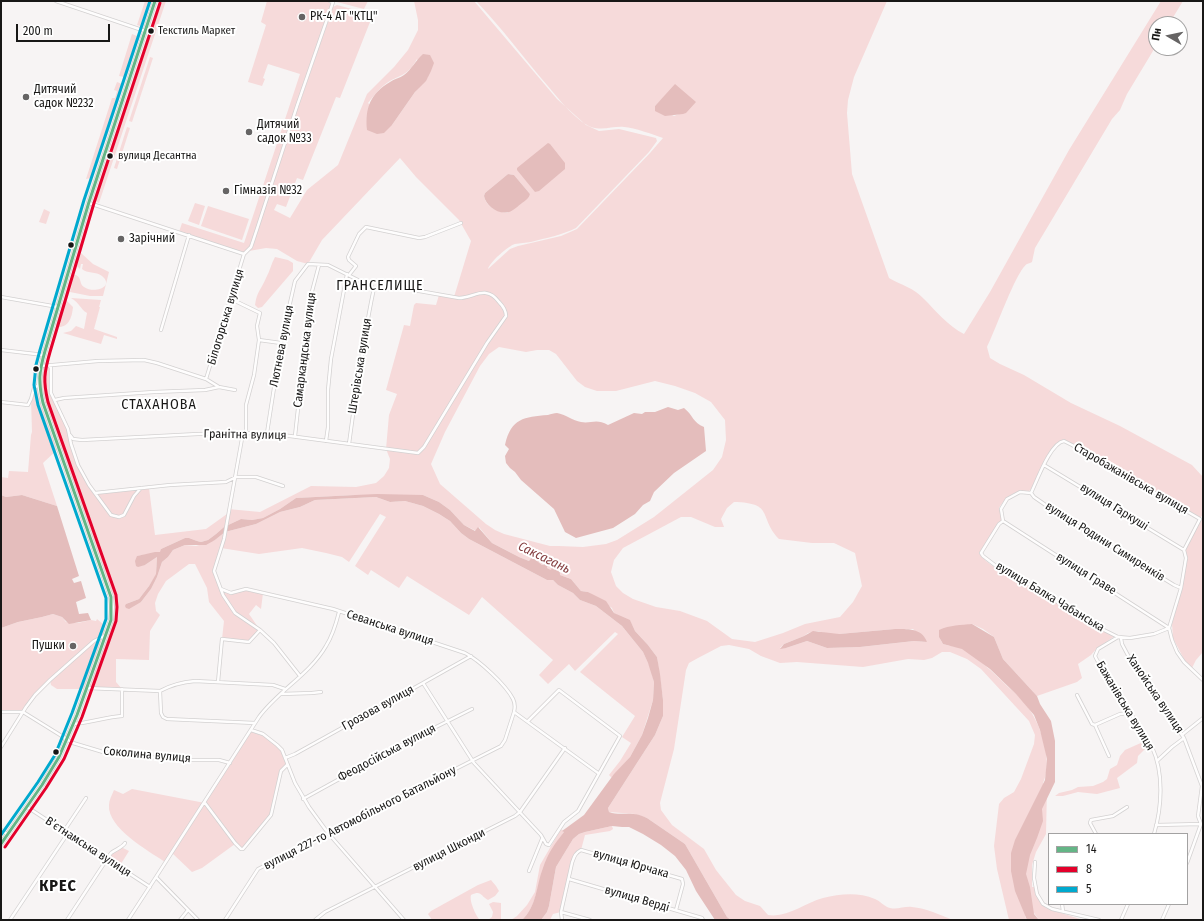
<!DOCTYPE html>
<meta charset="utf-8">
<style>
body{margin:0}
#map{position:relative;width:1204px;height:921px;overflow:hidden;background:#f7f4f4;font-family:"Fira Sans Condensed",sans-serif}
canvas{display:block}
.frame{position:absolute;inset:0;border:2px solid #181716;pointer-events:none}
.legend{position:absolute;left:1048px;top:833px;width:140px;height:72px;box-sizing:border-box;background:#fff;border:1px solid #a3a2a2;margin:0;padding:5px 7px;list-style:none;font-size:12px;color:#181716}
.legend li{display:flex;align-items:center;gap:8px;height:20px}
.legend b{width:20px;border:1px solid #a3a2a2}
.north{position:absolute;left:1148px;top:16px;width:40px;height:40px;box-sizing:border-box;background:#fff;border:1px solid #a3a2a2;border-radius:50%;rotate:279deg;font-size:11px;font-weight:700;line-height:16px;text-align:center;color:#181716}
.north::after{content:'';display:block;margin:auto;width:14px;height:18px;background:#666464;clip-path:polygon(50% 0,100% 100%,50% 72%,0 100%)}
.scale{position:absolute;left:16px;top:24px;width:94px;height:18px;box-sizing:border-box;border:2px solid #181716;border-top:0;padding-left:5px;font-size:12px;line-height:14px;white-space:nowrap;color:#181716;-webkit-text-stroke:3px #fff;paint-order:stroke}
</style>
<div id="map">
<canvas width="1204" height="921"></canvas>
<div class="frame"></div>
<ul class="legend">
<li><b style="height:5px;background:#64b586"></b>14</li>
<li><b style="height:5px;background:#e4002b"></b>8</li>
<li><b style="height:5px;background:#00a9ce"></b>5</li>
</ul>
<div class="north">Пн</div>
<div class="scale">200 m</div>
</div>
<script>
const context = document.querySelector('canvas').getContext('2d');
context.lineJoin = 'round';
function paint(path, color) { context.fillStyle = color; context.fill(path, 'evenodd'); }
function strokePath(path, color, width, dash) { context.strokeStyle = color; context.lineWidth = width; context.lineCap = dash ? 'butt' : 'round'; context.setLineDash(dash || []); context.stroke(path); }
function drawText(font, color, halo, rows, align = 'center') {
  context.font = font + ' "Fira Sans Condensed",sans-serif'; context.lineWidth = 4; context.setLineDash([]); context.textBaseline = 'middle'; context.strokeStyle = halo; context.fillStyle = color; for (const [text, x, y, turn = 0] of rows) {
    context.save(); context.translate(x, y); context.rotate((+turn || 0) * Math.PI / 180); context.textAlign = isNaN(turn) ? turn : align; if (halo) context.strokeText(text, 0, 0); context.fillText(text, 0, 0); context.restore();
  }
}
paint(new Path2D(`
 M145 1H149L140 26 137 25Z
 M162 1H166L99 203 95 201Z
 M267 1H330L333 2 292 125 333 7 337 5 363 12 362 16 370 22 340 98 336 97 303 180 297 178 286 207 277 204 274 210 290 218 307 190 338 165 367 94 394 67 408 50 418 30V20L414 1H474L557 99 586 125 599 131 619 129 656 138 657 141 649 152 576 228C562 235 546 238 531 242 526 243 520 243 515 244 508 246 490 262 488 269L510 249 518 246 561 236 577 229 650 153 663 138C652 134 635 128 624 127 613 126 603 131 591 127 575 120 558 98 547 85 523 57 501 27 476 1H887L854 77 848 100 847 113 852 174 889 278C901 285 914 288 924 299 936 311 948 326 964 334L990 292 1069 150 1161 1H1183L1169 24H1156V46L1127 94 1120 110 1112 119 1035 248 1032 262C1031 263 1029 263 1027 264 1016 271 995 332 987 347L990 358 1000 364 1024 375 1071 403 1120 426 1192 465 1203 477V514L1200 519 1086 452 1062 441C1048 445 1038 476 1031 489L1029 491C1016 489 1006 496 999 508L1002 518 1001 521 979 553C989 568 1010 574 1025 583 1055 601 1083 621 1115 636L1097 648 1091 655 1078 664 1082 678 1077 682 1037 696 1003 659 994 637 983 629 972 624 940 630C938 636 940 639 943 644 949 646 955 646 961 648 972 653 993 672 1002 681 1009 689 1018 694 1024 702 1040 721 1054 760 1043 783L1047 789 1046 834 1036 852 1032 865V887H1035L1040 902 1046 908 1083 920H1039L1034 913 1025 916 1027 920H1009L997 869 994 846 999 804 1004 798 1014 792 1021 779 1034 744 1035 735 1029 721 981 669 967 659 950 652H942L932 658 924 660 908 659 863 667 797 662 780 663 761 656 749 649 729 645 721 646 698 658 689 663 686 670 674 749 660 803 661 810 672 825 704 849 716 870 736 895 745 901 760 906 768 915C788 918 804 903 823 898 840 894 858 892 875 899 880 901 885 907 890 908 897 910 905 906 912 907 926 908 940 915 953 920H731L727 917 685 844 647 818 635 814 609 812 608 808 655 735 663 716V700L657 657 648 645 635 631 630 621 619 616 614 613 612 608 588 592 581 591 571 579 560 575 547 568 548 563 542 565 532 557 529 561 519 557 492 543 479 527 476 531 464 525 450 510 439 502 423 495H355L296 498 280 509 263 518 252 520 241 519 224 527 216 534 208 540 201 542 197 541 189 538H185L161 549V552L137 556 145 565 157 557 156 575 149 586 139 599 126 604 141 602 151 589 157 577 162 562 168 557 173 550 185 545 196 546 215 540 225 532 256 524 280 512 300 507 315 500 376 497 390 502 405 501 423 506 439 514 450 521 461 533 469 539 547 580H553L558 585 573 593 580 600 596 606 622 626 643 652 651 669 654 682 653 700 642 735 630 757 612 778 609 775 620 761 631 743 622 737 635 716 580 672 618 634 615 632 575 671 569 664 548 684 539 675 553 660 482 597 469 615 407 576 399 588 371 570 368 575 355 566 386 517 380 514 349 562 342 557 326 553 302 548 259 554 221 548 214 569 221 589 231 593 244 590 263 593 261 609 256 605 249 614 260 630 249 642 222 639 224 621 209 602 207 588 195 564H189L166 581 158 594 155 603 156 611 160 615 150 631 149 660 116 659V682L122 689H57L51 685 50 680 35 695 23 712H1V628L18 622 42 617 53 614 62 617 66 622 78 623 91 620 96 621 97 619 103 624 106 634 111 620V597L58 449 43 463 57 506 22 495 6 497 1 495V477L8 478 9 471 28 472 31 435 32 432 31 399 34 388 39 384 41 366 50 367 51 391 68 429 70 441 78 465 95 493 149 488 155 535 206 529 227 514 228 509 260 512 311 486 356 487 376 483 384 476 389 468 390 459 386 449 389 415 397 394 386 390 404 325 410 326 414 305 416 303 436 305 439 295 454 297 471 241 459 220 416 177 400 158 322 240 308 264 297 261 277 249 266 248 249 251 244 254 179 232 182 223 244 243 300 74 268 64 263 78 265 79 262 86 248 82 266 25 261 22ZM417 59 428 77 415 92 392 125 368 103C373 97 377 91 383 86 397 74 406 79 417 59ZM669 92 683 114H679L674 116 655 106ZM508 174 514 175 530 194 507 213C496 211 486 207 484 196L485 193ZM499 347 526 352 537 350H549L556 354 577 381 585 387 597 391H616L655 381 675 386 695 393 711 402 725 420 726 440 722 457 713 470 654 517 617 540 606 544 583 547 559 546H550L504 534 495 530 486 524 440 484 431 464 445 432 480 366 489 354ZM734 502C775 503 758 517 779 539L812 543H834L855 553 862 586 853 602 840 617 805 624 783 633 755 642 732 639 707 621 680 611 656 607 633 599 623 593 616 586 611 572 614 560 623 548 681 517H691L715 527H724L721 519 727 508ZM895 629H913L927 642 914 641 860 647 827 648 807 641 786 648H780L784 644 804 636 808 633 818 631 828 634H839Z
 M333 1H368L364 9Z
 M132 34 137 36 124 77 119 76Z
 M150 57 153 58 132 122 129 121Z
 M117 82 122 84 91 178 86 179 112 98H115L117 91 114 90Z
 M127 127 130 128 117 169 114 168Z
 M195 203 205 206 199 225 188 221Z
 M208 206 249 219 242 240 201 226Z
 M44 209 50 212 46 224 39 222Z
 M81 253 93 264 109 272 103 296H90L70 292 74 275H76C82 278 79 284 84 287 94 294 115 287 102 276 96 271 87 274 82 269L83 264H81L80 269 77 266Z
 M275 257 288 260 293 263V271L262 307 258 308 255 305C257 291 261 290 266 278 270 271 271 264 275 257Z
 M71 298 101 300 99 307H100L94 329 117 337V339L104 335 101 344 63 333 71 331 76 326 84 329 87 313C80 309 80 303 71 298Z
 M66 300 73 307C72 317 69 328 57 327L56 325 63 302Z
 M1201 520H1203V652L1196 660 1192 668 1185 661 1176 644 1173 638 1172 624 1182 587 1187 558 1185 550Z
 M251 730 263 734 282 750 287 765 282 769 273 811 243 849H241L235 844 202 868 192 872 172 853 165 862C149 851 107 828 109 805 109 800 112 795 114 790L123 794 132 789 205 803Z
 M1143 742 1146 744V748L1138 756 1137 763 1117 778 1120 788 1097 794 1078 792 1063 796H1055L1059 793 1072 790 1078 787 1093 786 1103 782 1107 779 1110 769 1117 765 1120 756 1125 750Z
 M612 826 613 829 610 831 585 835 581 850 575 855 561 912 553 914 550 920H541L547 912 549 906 556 867 573 839 579 834 585 832Z
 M561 829 564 832C552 847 546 866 539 884 535 897 533 910 522 920H511L517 916 527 905 535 892 540 865Z
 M121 847 129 851 119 867 107 859 111 853Z
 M491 880 496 886 499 891 495 896 488 900C480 896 482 890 471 895 469 901 476 916 480 920H432L428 914 431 911 478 885Z
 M493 902 501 903V920H488L492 917 493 912 489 904Z`), '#f6dada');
paint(new Path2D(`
 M423 54 430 55 434 63 431 71 426 81 415 92 392 125 384 133 377 134 367 130C365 108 370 94 390 82 394 79 400 78 404 75 412 69 415 61 423 54Z
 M675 84 696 102 686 113 683 114 665 116 655 111V106Z
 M548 143 550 144 565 163V169L539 191 535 192 517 170V168Z
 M508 174 514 175 530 194C529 198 526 200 522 203 518 206 513 211 509 212 498 215 486 206 484 196L485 193Z
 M668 407 678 410 684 408C693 415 693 423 704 427L706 451 674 473 654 492 650 501 643 505 635 514 613 528 576 538 565 532 554 509 521 480 515 472 510 468 506 463 505 456 509 449 505 445C511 418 524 417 548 415 551 414 554 413 557 413 565 414 573 421 581 422 591 424 596 418 608 425L634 413 642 414 645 412H655Z
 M377 494 423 495 439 502 450 510 464 525 475 531 478 527 492 543 519 557 529 561 532 557 542 565 548 563 547 568 551 570 553 564 559 566 560 575 571 579 581 591 588 592 606 601 614 613 630 620 635 631 648 645 657 657 660 674 663 700V716L655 735 608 808 609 812C617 815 625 813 633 814 638 814 642 816 647 818L685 844 727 917 731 920H715L696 891 686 870 675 856 661 845 643 834 629 827H622L612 826 585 832 579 834 573 839 556 867 549 906 547 912 541 920H522C537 906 536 886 543 868 547 855 555 843 564 832L562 831 584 815 614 774 630 757 642 735 648 718 653 700 654 682 648 663 643 652 622 626 596 606 580 600 573 593 558 585 553 580H547L469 539 461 533 450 521 439 514 423 506 405 501 390 502 376 497 315 500 300 507 280 512 256 524 225 532 215 540 206 545H185L173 550 168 557 162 562 157 577 151 589 141 602 129 609 126 608 125 606 126 604 139 599 149 586 156 574 157 557 145 565 138 567 136 566 135 561 137 556 155 552H160L161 549 185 538H189L197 541 201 542 208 540 216 534 224 527 241 519 252 520 263 518 280 509 296 498 355 495Z
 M1 495 6 497 22 495 57 506 79 576 72 579 74 583 81 581 86 598 76 602 79 614 88 613 91 620 69 624 62 617 53 614 42 617 18 622 1 628Z
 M972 624 994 637 1003 659 1037 696 1040 704 1051 721 1055 741V782L1042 809 1043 821 1037 838 1030 855 1026 874 1030 887 1034 914 1039 920H1027L1015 891 1011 871V853L1015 840 1045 780 1047 759 1040 730 1034 715 1016 694 990 669 962 649 943 644 939 637V630C950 625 961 625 972 624Z
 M895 629C908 629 922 628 927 642L914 641 860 647 827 648 807 641 786 648 780 649 784 644 804 636 813 631 839 634Z`), '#e4bdbc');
const minor = new Path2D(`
 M56 1 145 31
 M89 203 244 254
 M244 254 251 247 257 229 297 106 332 5 333 2 330 1
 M349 275 356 266 349 260 348 257 359 234 366 227 419 238 425 237 461 223
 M1 297 58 307
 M231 299 260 313 257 326 259 340 254 375 246 405V433
 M161 330 189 235
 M259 340 281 343
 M1 350 44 355
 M49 365 51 368V393L68 429 71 444 78 465 89 485 111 515 119 517 124 515 134 496 141 488
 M41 366 98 361 144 360 157 363 206 379 219 387
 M206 379 244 254
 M55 400 64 398 154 392 205 390 219 387 235 390
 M1 402 28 405 31 399 34 388 39 385
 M243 433 224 539 214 571 223 595 235 613 260 630 274 643 300 676
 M70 435 73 439 82 440 198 434 267 433 418 453 424 447 487 343 506 316C506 310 503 306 499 302 486 284 474 298 459 298L402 288H374L328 265 308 264 295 281 281 343 267 433
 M295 436 310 299 319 265
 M326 441 328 427V390L331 359 347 274
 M349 444C356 392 363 339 374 288
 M1044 465 1184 550
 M95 493 170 485 226 482 236 477H256L283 486
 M1031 493 1034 497 1060 515 1174 585 1181 588
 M1003 521 1169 628
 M221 589 231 593 246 589 333 609 465 653C479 660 506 685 513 699 515 703 515 708 514 712L598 773
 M1169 628 1154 634 1130 638 1118 637 1098 627 1022 580 1000 569 983 556 981 553 999 524 1003 521 1001 509 1007 499 1020 492 1031 493C1037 481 1050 443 1064 441L1072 445 1200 519 1184 550 1186 558 1181 588 1169 628 1172 640 1177 652 1184 662 1203 680
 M1118 637 1098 649 1095 656C1100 667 1108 675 1114 684 1120 694 1125 704 1131 714 1138 725 1146 735 1152 747 1164 773 1162 807 1154 834
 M1121 638 1122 644 1131 661 1184 738 1202 786 1198 816 1201 824 1187 863
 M218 682 222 639 249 642 260 630
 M423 683 474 763 541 835 546 844 549 845 564 822 578 811 620 736 559 690 528 721
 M87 688 160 691C171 685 183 682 195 681L273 685 285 689
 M160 691 161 713 163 717 167 719 255 723
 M281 694 312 693 321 692
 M1077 695 1092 724 1095 725 1109 756
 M1 712H23L73 743 103 752 176 760H219L230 763
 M73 724C90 723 105 717 122 716V689
 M1095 725 1120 714 1130 713
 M251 730 263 734 277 745 282 750 295 783 309 807 328 833 404 920
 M1183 734 1203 718
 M1 747 26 707 35 695 50 680 94 641 106 635
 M285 758 295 754 423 683 471 656
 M1157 761 1172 747 1184 738
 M303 799 414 738 472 709
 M205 803 235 843 241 849H243L271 815 281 771 287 765
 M27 807 150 887
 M1156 825 1201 824
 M1 830 7 834
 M64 831 86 798
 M1096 834 1090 823 1091 820 1113 816 1127 807
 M1035 862 1034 878 1037 894 1043 904 1052 909 1099 920
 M529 871 542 839
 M156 877 259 717C278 691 310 674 326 646 333 635 336 624 339 612
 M569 879 702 918 703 920
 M1062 904 1063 911
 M561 912 590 920
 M10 920 68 833
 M67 920 111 853C116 849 122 848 125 843
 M128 920 156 877 198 920
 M180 920 188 910
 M225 920 258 869 501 746 505 740 514 712
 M315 920 325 912 515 816 520 812 565 748
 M562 920 561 912 572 863C574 857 575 853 581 850L682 879 683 884 676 910
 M1121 920 1128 904
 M1162 920 1169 904`);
const secondary = new Path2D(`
 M1 844 42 785 59 757 77 715 111 620 112 607 111 597 43 403 39 385 41 366 45 351 89 202 155 1`);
strokePath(minor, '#d3d1d1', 4);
strokePath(secondary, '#d3d1d1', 5.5);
strokePath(minor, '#fefdfd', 2.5);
strokePath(secondary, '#fefdfd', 4);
strokePath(new Path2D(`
 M1 844 42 785 59 757 77 715 111 620V597L43 403C38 381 39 372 45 351L89 202 155 1`), '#64b586', 3);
strokePath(new Path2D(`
 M5 847 46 788 64 759 82 717 116 621 117 607 116 595 48 402C43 381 44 373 50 352L94 203 160 3`), '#e4002b', 3);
strokePath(new Path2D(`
 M1 835 38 782 55 755 72 713 106 619V598L38 405 34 385 36 365 40 350 84 200 150 1`), '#00a9ce', 3);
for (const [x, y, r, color] of [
 [302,17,4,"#666464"],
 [151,31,3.5,"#181716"],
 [26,97,4,"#666464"],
 [249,132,4,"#666464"],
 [110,156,3.5,"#181716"],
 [226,191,4,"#666464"],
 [121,239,4,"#666464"],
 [71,245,3.5,"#181716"],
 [36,369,3.5,"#181716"],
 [73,646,4,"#666464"],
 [56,752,3.5,"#181716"]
]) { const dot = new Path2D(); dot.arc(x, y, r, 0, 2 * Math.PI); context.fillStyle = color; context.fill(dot); strokePath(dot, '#fff', 1.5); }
drawText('11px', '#181716', '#fff', [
 ["Текстиль Маркет",158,31],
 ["вулиця Десантна",118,156]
], 'left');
drawText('12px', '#181716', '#fff', [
 ["РК-4 АТ \"КТЦ\"",310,17],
 ["Дитячий",34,90],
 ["садок №232",34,104],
 ["Дитячий",257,125],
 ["садок №33",257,139],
 ["Гімназія №32",234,191],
 ["Зарічний",129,239],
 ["Пушки",65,646,"right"]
], 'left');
drawText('12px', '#181716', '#fff', [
 ["Білогорська вулиця",226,317,-73],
 ["Лютнева вулиця",282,346,-79],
 ["Самаркандська вулиця",305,350,-83],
 ["Штерівська вулиця",360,366,-81],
 ["Гранітна вулиця",245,435,1],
 ["Старобажанівська вулиця",1131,479,30],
 ["вулиця Гаркуші",1114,507,32],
 ["вулиця Родини Симиренків",1105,542,32],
 ["вулиця Граве",1086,574,32],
 ["вулиця Балка Чабанська",1050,597,31],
 ["Севанська вулиця",390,628,18],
 ["Ханойська вулиця",1155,694,56],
 ["Бажанівська вулиця",1125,706,59],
 ["Грозова вулиця",378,708,-29],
 ["Феодосійська вулиця",387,753,-28],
 ["Соколина вулиця",147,755,5],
 ["вулиця 227-го Автомобільного Батальйону",360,818,-27],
 ["Вʼєтнамська вулиця",88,847,33],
 ["вулиця Шконди",449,850,-27],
 ["вулиця Юрчака",631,864,16],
 ["вулиця Верді",637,899,16]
]);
drawText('italic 13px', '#853f41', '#fff', [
 ["Саксагань",544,558,26]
]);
context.letterSpacing = '1px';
drawText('14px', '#181716', '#fff', [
 ["ГРАНСЕЛИЩЕ",380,286],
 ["СТАХАНОВА",159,405]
]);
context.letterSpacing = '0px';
context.letterSpacing = '1px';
drawText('bold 16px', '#181716', '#fff', [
 ["КРЕС",58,887]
]);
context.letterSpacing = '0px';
</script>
